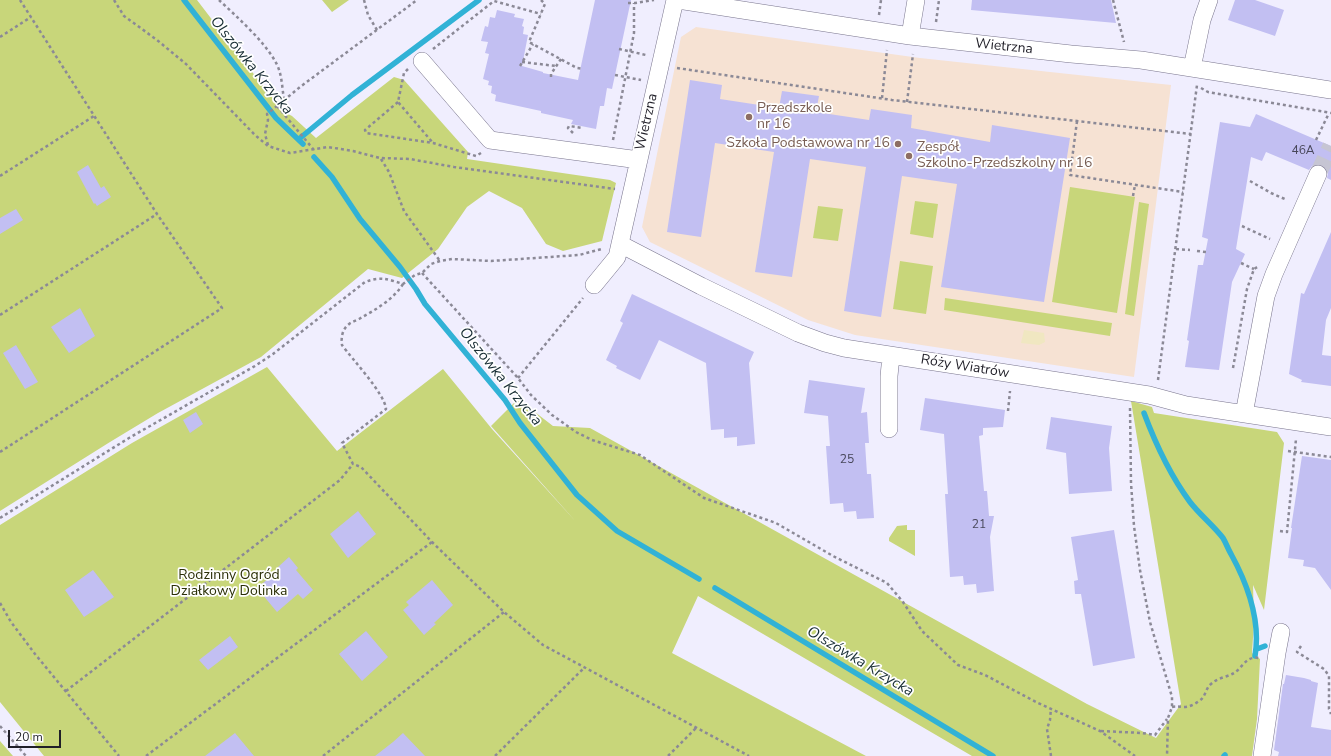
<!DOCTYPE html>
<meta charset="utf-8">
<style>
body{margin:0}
#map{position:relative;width:1331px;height:756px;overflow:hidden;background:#f0eefe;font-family:"Nunito Sans",sans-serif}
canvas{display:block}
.scale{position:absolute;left:8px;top:730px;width:53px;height:18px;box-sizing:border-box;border:2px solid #201f28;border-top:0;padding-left:5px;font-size:12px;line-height:14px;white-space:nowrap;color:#201f28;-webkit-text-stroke:3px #fff;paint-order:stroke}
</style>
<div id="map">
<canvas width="1331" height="756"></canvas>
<div class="scale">20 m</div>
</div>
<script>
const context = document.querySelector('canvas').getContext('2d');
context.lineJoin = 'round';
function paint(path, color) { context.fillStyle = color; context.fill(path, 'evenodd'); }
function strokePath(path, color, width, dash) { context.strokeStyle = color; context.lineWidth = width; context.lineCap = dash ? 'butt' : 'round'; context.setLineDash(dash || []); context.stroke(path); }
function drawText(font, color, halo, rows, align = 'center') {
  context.font = font + ' "Nunito Sans",sans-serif'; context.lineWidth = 3.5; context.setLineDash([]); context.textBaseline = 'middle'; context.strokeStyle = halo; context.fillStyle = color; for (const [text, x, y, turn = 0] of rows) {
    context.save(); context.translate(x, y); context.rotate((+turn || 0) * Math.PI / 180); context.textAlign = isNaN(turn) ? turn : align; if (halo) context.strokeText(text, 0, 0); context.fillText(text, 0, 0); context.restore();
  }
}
paint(new Path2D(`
 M696 27 920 58 1171 85 1134 377 855 335 808 320 650 242 642 227 681 37Z`), '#f6e2d3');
paint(new Path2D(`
 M0 0H197L249 68 284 112 292 116 316 138 394 77 404 80 468 152 467 159 610 180 616 183 602 241 563 251 546 244 522 208 489 191 467 207 438 249 402 278 368 269 261 357 158 413 110 442 0 511Z
 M322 0H349L332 12Z
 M1070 187 1135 197 1117 313 1052 302Z
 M915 201 938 204 933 238 910 234Z
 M1139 202 1149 204 1134 316 1125 314Z
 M818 206 843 209 838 241 813 238Z
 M900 261 933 266 926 314 893 309Z
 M945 298 1112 323 1110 336 944 310Z
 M267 367 337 451 443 369 492 429 577 523 491 426 518 399 553 426 590 428 1087 704 1156 738 1181 704 1131 401 1152 407 1154 413 1277 432 1284 443 1264 610 1253 585 1254 622 1252 653 1260 659 1257 719 1252 756H972L698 596 672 653 866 756H44L0 702V525L132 443Z
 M907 525V530H915V556L889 541V538L897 526Z
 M0 741 13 756H0Z`), '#c8d67a');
paint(new Path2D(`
 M1024 330 1044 333 1045 342 1039 345 1021 343Z`), '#f0e7c1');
strokePath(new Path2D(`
 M184 0 276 118 303 144
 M299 139 352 95 479 0
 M314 157 332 177 360 219 400 267 416 289 425 304 505 400 520 423 577 495 617 531 699 579
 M1144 413C1156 445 1170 475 1190 502 1200 515 1213 525 1223 538 1226 543 1228 549 1231 554 1248 585 1261 620 1255 656
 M715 588 993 756
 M1257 649 1265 646
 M1224 756 1225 755`), '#31b2d6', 5.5);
paint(new Path2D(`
 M595 0H631L612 89 607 88 604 106H600L596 129 571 124 573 120 541 113V111L495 101 496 95 491 93 492 86 488 85 489 81 483 79 489 54 485 53 488 42 481 41 485 26 488 27 490 17 495 18 497 10 515 14 514 17 524 19 522 26 524 27 523 34 528 35 522 66 543 72V73L578 80Z
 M972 0H1111L1116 23 971 10Z
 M1235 0H1255L1284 10 1275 36 1228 20Z
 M690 80 722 85 720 99 779 108 782 91 819 96 816 112 869 120 871 109 912 115 911 128 990 142 992 125 1070 138 1044 302 941 287 957 184 902 176 881 317 844 311 866 167 810 159 792 277 755 272 774 152 715 143 701 237 667 232Z
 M1256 114 1331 146V180L1327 178 1328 173 1326 168 1322 165 1317 164 1312 166 1309 170 1266 152 1262 161 1251 157 1236 249 1245 254 1232 282 1219 370 1185 367 1189 341 1187 340 1198 265H1203L1208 239 1202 237 1220 122 1250 127Z
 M88 165 101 188 104 186 111 197 97 206 95 203 94 204 77 172Z
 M16 209 23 220 0 234V218Z
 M1331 232V308L1326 320 1322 355 1331 356V386L1301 382 1302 380 1289 374 1301 293 1304 294Z
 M632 294 754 352 749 363 755 444 737 446V437L724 438V429L711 430 706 363 659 340 640 380 616 368 617 366 606 360 623 323 620 321Z
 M80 308 95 336 69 353 51 327Z
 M16 345 38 382 25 389 3 353Z
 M809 380 865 388 861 413 867 412 869 443H865L867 474H871L874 518 857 519 856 511 844 512 843 503 830 504 826 446H830L828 416 804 413Z
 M925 398 1005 410 1003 427 983 428V435L979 436 984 491H987L989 516H994L990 537 994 591 977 593 976 584 964 585 963 576 950 577 945 494H948L944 434 920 430Z
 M196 412 203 424 190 433 183 420Z
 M1051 417 1112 426 1109 448 1112 491 1069 494 1066 453 1046 449Z
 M1302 456 1331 460V590L1315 568 1303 566 1304 560 1288 558 1292 528H1291Z
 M358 511 376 534 348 558 330 534Z
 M1114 530 1135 658 1093 666 1081 594H1075L1074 581 1078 580 1071 537Z
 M289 557 298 568 296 570 313 590 303 599 298 594 277 612 257 588 280 569 278 567Z
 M93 570 114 597 84 617 65 590Z
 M432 580 453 605 434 623 436 624 424 635 403 610 409 605 406 602Z
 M366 631 388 657 362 681 339 654Z
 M230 636 238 647 208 670 199 660Z
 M1286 675 1304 678 1311 680V681L1318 683 1311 727 1331 730V756H1278L1279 752 1274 750 1283 684H1284Z
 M235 733 254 756H205Z
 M403 733 425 756H375L393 742Z`), '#c2bff2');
strokePath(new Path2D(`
 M1318 174 1331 146`), '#c6c5d3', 17, [17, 8]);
const minor = new Path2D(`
 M678 0 910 36 1071 54 1141 60 1331 90
 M910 36 916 0
 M422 61 490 140 639 160
 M1192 68 1202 20 1209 0
 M620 244 701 286 798 333 825 343 844 348 1149 395 1186 405 1331 427
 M594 285 617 257 675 0
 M1244 414 1266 296 1274 274 1318 174
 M889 429V376L891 356
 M1262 756 1277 653 1281 632`);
strokePath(minor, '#79758d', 18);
strokePath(new Path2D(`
 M114 0 124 16 157 40 186 64 255 135 268 146 290 153 328 147 353 151 380 158 410 159 454 167 615 189
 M219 0C236 16 264 41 275 61 282 72 282 87 284 100
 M364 0 368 15 377 30
 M541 0 545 4 529 42 577 68 583 69
 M1113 0 1124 42
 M628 3H635L654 0
 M879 15 881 0
 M936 22 939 0
 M0 37 31 17
 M433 49 494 1 541 14
 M619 49 646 55
 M522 62 556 66
 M520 66 533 44
 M677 68 892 100 1191 134
 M408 69 404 73 398 102 433 143
 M615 75 641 80
 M551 77V74L561 59
 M1201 88 1208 92 1331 113
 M882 98 887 50
 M398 102 365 130 366 133 433 143 476 156 481 153
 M907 102 913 54
 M1077 121 1070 175 1183 192
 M573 133 568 128 569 126 583 128
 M613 140 634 33V3
 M1316 140 1329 113
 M268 145 265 134 268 120 267 114 277 106
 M314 150 277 106 300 87 417 0
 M381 159 389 172 404 211 440 261
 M0 176 94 116
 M1250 181 1271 193 1287 200
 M1133 196 1135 185
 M1242 226 1270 239
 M1176 249 1190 250
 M1197 251 1206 252
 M1241 263 1254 269
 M422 273 518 378 531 395 552 415 576 432 592 440 640 455 704 498 776 523 833 556 887 583 903 602 922 631 958 665 985 675 1038 703 1100 731 1135 756
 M403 284C393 300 375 310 359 319 355 321 351 322 348 325 342 330 341 338 342 345 352 359 385 394 386 409L342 443 353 464 361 467 432 542 504 612 543 645 749 756
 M0 315 157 214
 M1233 368 1247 289 1254 269 1259 266
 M518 378 583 298
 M1158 380 1197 85
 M1130 408 1131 483 1134 526 1140 570 1150 622 1172 697V707L1168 718 1167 756
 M1008 411 1010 391
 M1288 451 1331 457
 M0 452 222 308 157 214 20 0
 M0 518 129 438 255 366 273 354 365 282C381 276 387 279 403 284L415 275 422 273 431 264 440 261 452 259 491 261 579 255 602 249
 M1280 531 1287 532 1296 439
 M0 603 11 622 35 654 119 756
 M1301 646 1297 652 1324 669 1329 676V709L1331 714
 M66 691 340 480 353 464
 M1172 707C1177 706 1180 707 1184 707 1190 707 1195 704 1199 701 1206 697 1205 689 1211 684 1217 678 1227 677 1234 673 1241 669 1245 659 1253 658 1255 657 1257 658 1259 658
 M0 726 26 756
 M1101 731 1142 733 1155 735 1167 719
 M146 756 432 542
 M323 756 504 612
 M495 756 585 667
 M668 756 697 727
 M1051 756 1047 729 1050 720 1051 708`), '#8b8996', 2.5, [3, 3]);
strokePath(minor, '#fff', 17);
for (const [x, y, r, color] of [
 [749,117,4,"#8d6e63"],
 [898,144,4,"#8d6e63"],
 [909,156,4,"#8d6e63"]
]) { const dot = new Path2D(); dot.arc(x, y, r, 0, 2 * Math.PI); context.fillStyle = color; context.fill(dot); strokePath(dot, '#fff', 1.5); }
drawText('12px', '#48475a', null, [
 ["46A",1303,151],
 ["25",847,460],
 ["21",979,525]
]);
drawText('14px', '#201f28', '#fff', [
 ["Wietrzna",1004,47,6],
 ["Wietrzna",647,122,-77],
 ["Róży Wiatrów",965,367,9]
]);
drawText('14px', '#785e54', '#fff', [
 ["Przedszkole",757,109],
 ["nr 16",757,125],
 ["Szkoła Podstawowa nr 16",890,144,"right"],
 ["Zespół",917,148],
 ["Szkolno-Przedszkolny nr 16",917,164]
], 'left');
drawText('14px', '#2b3007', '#fff', [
 ["Rodzinny Ogród",229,576],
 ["Działkowy Dolinka",229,592]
]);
drawText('italic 15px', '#182d34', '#fff', [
 ["Olszówka Krzycka",251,66,51],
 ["Olszówka Krzycka",500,377,51],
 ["Olszówka Krzycka",860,662,31]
]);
</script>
